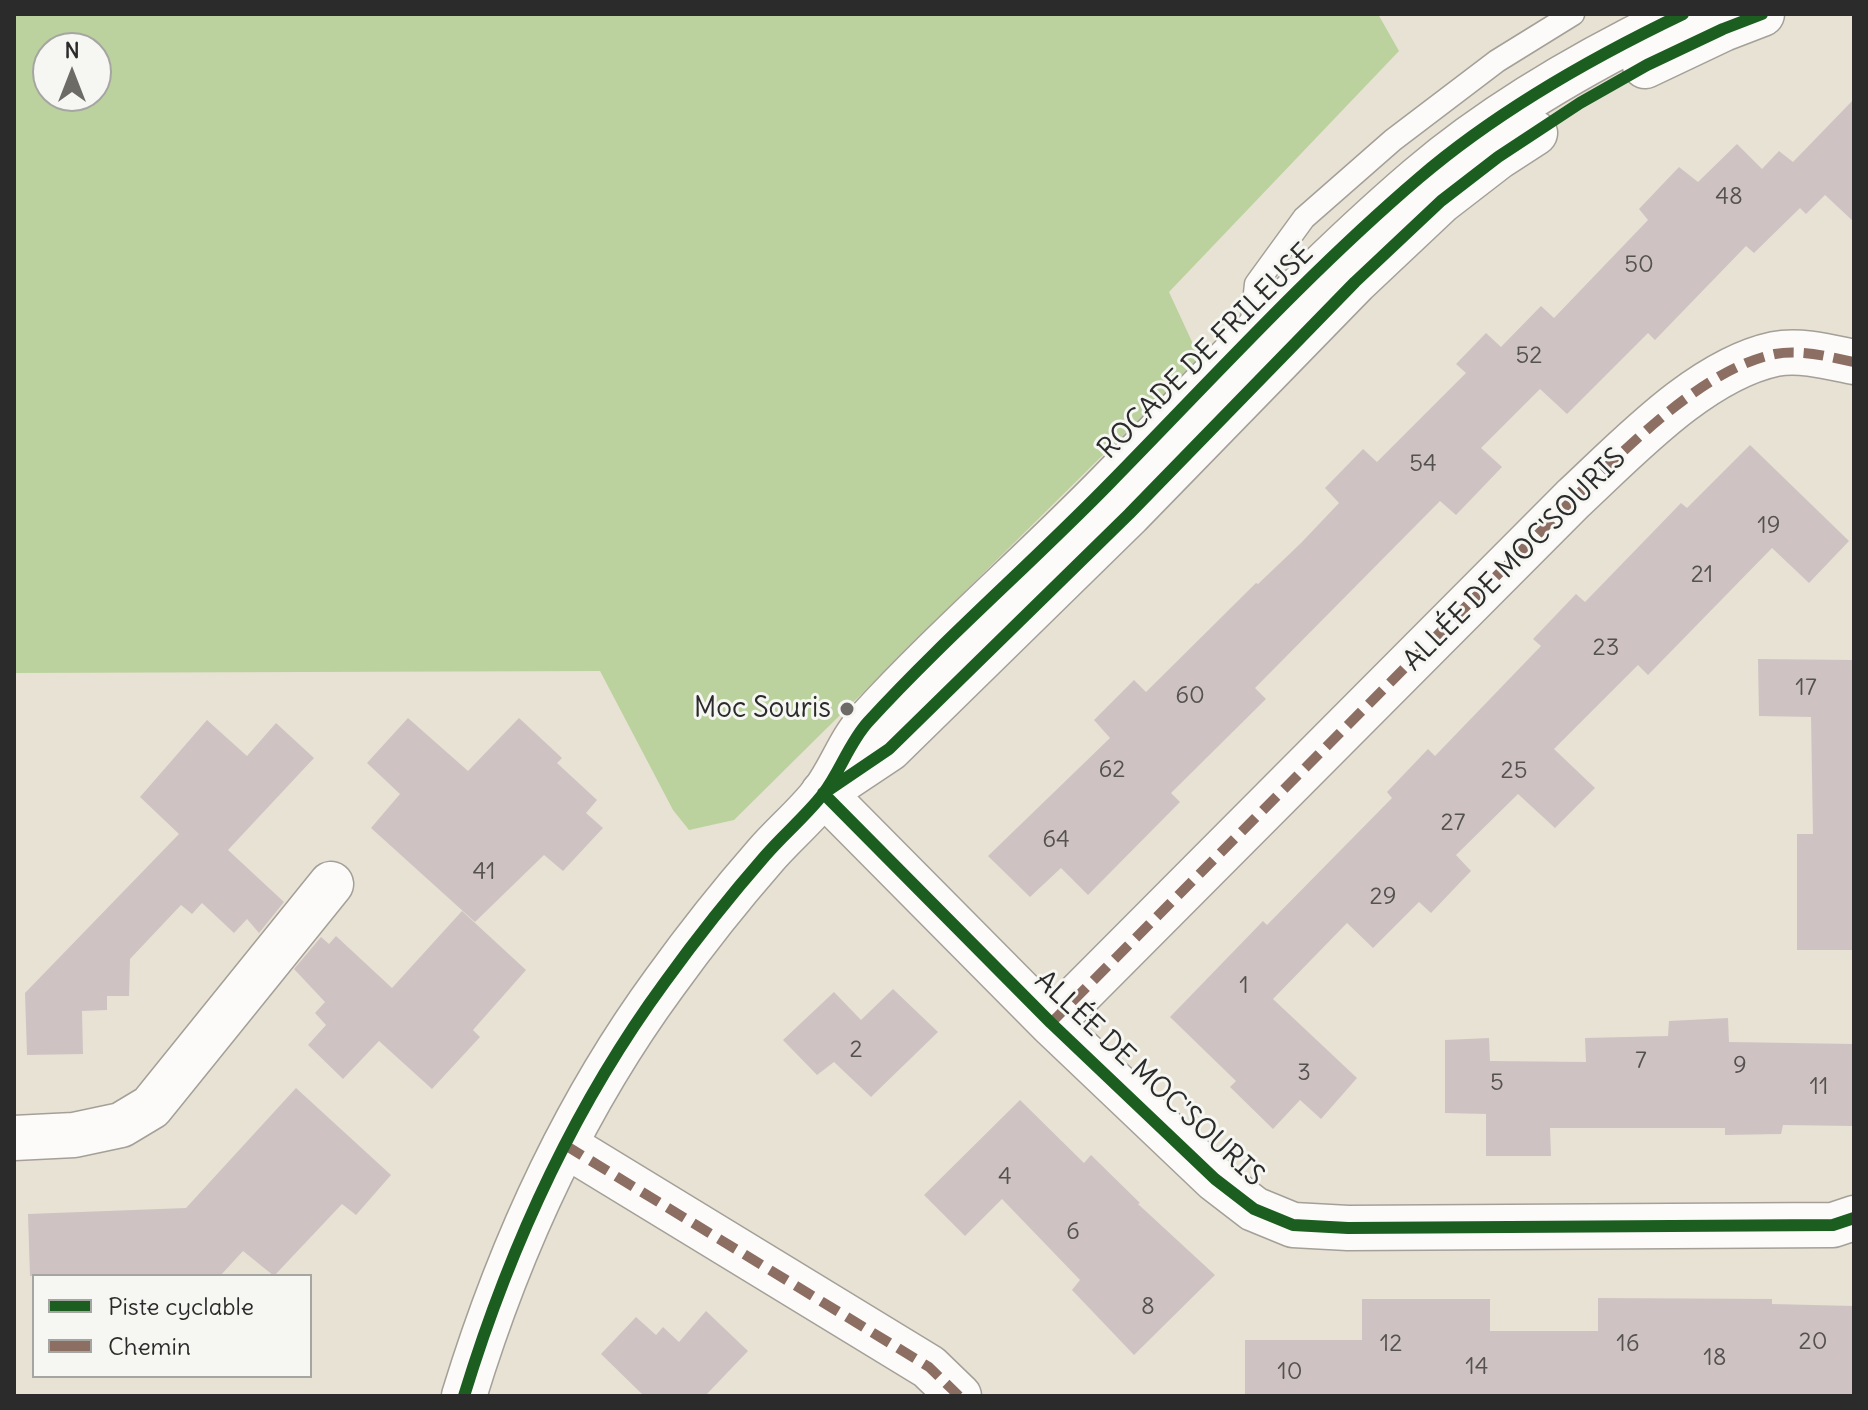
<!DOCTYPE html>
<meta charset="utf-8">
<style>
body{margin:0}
#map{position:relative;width:1868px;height:1410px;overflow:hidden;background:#e8e2d4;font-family:Delius,sans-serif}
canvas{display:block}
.frame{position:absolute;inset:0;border:16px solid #2b2b2b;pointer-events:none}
.legend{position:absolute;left:32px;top:1274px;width:280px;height:104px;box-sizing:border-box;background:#f6f6f2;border:2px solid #a5a5a2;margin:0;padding:10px 14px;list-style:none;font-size:24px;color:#2b2b2b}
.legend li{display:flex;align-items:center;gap:16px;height:40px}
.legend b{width:40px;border:2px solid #a5a5a2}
.north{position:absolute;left:32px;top:32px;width:80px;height:80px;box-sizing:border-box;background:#f6f6f2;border:2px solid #a5a5a2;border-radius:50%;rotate:0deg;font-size:22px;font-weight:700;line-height:32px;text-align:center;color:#2b2b2b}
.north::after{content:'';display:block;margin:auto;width:28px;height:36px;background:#6d6b66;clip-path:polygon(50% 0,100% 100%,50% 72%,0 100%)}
</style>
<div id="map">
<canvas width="1868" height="1410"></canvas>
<div class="frame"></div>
<ul class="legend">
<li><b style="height:10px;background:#1b5e20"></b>Piste cyclable</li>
<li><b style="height:10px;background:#8d6e63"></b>Chemin</li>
</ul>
<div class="north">N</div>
</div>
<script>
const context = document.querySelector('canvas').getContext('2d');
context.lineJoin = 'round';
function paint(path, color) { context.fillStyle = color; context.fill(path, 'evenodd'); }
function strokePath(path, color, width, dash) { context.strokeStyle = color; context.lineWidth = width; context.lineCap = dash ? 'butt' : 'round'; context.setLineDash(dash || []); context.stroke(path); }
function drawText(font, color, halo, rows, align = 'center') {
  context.font = font + ' Delius,sans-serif'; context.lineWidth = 6; context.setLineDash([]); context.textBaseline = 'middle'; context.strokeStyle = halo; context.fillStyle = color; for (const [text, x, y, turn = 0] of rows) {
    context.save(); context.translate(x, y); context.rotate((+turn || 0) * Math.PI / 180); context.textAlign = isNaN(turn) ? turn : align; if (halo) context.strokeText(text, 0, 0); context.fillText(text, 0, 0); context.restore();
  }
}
paint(new Path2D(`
 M14 14H1378L1399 51 1169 292 1200 359 734 820 689 830 673 810 600 671 14 673ZM48 48H96V96H48Z`), '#bbd29e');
paint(new Path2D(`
 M1854 99V222L1825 195 1806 214 1800 208 1754 253 1746 246 1655 340 1648 333 1567 414 1540 389 1481 448 1502 467 1456 515 1440 501 1255 688 1266 699 1171 793 1180 802 1088 895 1061 868 1030 897 988 856 1110 738 1094 720 1134 680 1146 692 1256 583 1258 584 1301 543 1339 503 1325 488 1363 449 1377 462 1466 373 1456 364 1486 333 1501 347 1541 306 1554 318 1648 220 1639 209 1679 167 1698 182 1737 144 1762 169 1779 151 1793 162Z
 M1750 445 1849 541 1809 583 1772 548 1648 675 1638 665 1554 749 1595 788 1555 828 1518 794 1456 855 1471 871 1431 913 1419 902 1373 948 1347 923 1273 999 1357 1078 1321 1119 1300 1100 1273 1129 1230 1087 1236 1081 1170 1017 1263 921 1267 925 1392 798 1387 792 1428 749 1435 756 1541 646 1533 639 1576 594 1585 602 1681 503 1687 508Z
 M1758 659 1854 660V950H1797V834H1813L1811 717 1759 716Z
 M408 718 468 771 519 718 562 758 557 763 597 800 586 813 603 828 563 871 544 855 475 922 371 828 400 794 367 763Z
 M207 720 247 756 276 723 314 758 228 850 284 902 259 933 247 919 234 933 202 903 192 914 181 905 130 959 129 996H107V1010L82 1011 83 1054 27 1055 25 993 179 834 140 797Z
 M462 911 526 970 473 1030 480 1037 432 1089 379 1041 343 1079 308 1045 326 1025 315 1013 325 1002 294 969 321 937 329 944 336 936 392 988Z
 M893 989 938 1032 871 1097 834 1062 817 1075 783 1040 834 992 861 1020Z
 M1728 1018 1729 1042 1854 1044V1126L1783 1125 1781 1134 1725 1135V1128H1550L1551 1156H1486V1114L1445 1113V1040L1489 1038 1490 1061 1586 1062 1585 1038 1668 1036 1669 1021Z
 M296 1088 391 1175 356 1215 342 1204 274 1276 243 1251 220 1276H30L28 1214 186 1208Z
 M1020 1100 1084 1163 1091 1155 1140 1203 1138 1204 1215 1275 1134 1355 1072 1290 1080 1280 1002 1199 965 1236 924 1195Z
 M1598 1298 1772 1299V1304L1854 1306V1396H1245V1340H1362V1299H1490V1331H1598Z
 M706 1311 748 1351 705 1396H644L601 1354 636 1317 656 1335 663 1327 679 1342Z`), '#cec3c2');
const service = new Path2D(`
 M1251 331 1256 284 1304 218 1393 140 1497 61 1573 14`);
const minor = new Path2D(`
 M823 793 1051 1023 1215 1179 1254 1209 1293 1225 1348 1228 1833 1225 1854 1218
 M1051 1023 1573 499C1628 448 1700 370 1775 354 1800 349 1830 357 1854 362
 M14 1138 74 1135 121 1125 151 1107 331 884
 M565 1145 929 1367 959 1396`);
const tertiary = new Path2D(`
 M1645 66 1723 29 1762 14
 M835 785 889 749 1129 514 1355 282 1441 201 1498 157 1535 133
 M464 1396C509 1249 574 1106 665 982 696 939 730 896 765 856 783 835 806 816 823 794 840 772 849 743 868 722 944 639 1031 564 1110 483 1211 380 1309 272 1419 178 1495 113 1593 57 1683 14`);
strokePath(service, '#a4a098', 25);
strokePath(minor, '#a4a098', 47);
strokePath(tertiary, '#a4a098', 47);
strokePath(service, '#fcfbf9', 22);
strokePath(minor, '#fcfbf9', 44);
strokePath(tertiary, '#fcfbf9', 44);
strokePath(new Path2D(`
 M1051 1023 1573 499C1628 448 1700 370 1775 354 1800 349 1830 357 1854 362
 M565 1145 929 1367 959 1396`), '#8d6e63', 10, [20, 10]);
strokePath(new Path2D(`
 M830 789 889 749 1129 514 1355 282 1441 201 1498 157 1580 103 1647 65 1723 29 1762 14
 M823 793 1051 1023 1215 1179 1254 1209 1293 1225 1348 1228 1833 1225 1854 1218
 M464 1396C509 1249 574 1106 665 982 696 939 730 896 765 856 783 835 806 816 823 794 840 772 849 743 868 722 944 639 1031 564 1110 483 1211 380 1309 272 1419 178 1495 113 1593 57 1683 14`), '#1b5e20', 12);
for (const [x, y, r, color] of [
 [847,709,8,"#6d6b66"]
]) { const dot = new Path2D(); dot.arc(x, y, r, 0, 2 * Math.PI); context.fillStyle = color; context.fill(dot); strokePath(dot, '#f6f6f2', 3); }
drawText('24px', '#545151', null, [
 ["48",1729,197],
 ["50",1639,265],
 ["52",1529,356],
 ["54",1423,464],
 ["19",1769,526],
 ["21",1702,575],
 ["23",1606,648],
 ["17",1806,688],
 ["60",1190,696],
 ["62",1112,770],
 ["25",1514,771],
 ["27",1453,823],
 ["64",1056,840],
 ["41",484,872],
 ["29",1383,897],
 ["1",1244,986],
 ["2",856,1050],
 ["7",1641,1061],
 ["9",1740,1066],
 ["3",1304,1073],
 ["5",1497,1083],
 ["11",1819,1087],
 ["4",1005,1177],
 ["6",1073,1232],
 ["8",1148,1307],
 ["20",1813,1342],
 ["12",1391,1344],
 ["16",1628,1344],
 ["18",1715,1358],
 ["14",1477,1367],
 ["10",1290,1372]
]);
drawText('28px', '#2b2b2b', '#f6f6f2', [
 ["ROCADE DE FRILEUSE",1206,352,-45],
 ["ALLÉE DE MOC'SOURIS",1515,560,-45],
 ["ALLÉE DE MOC'SOURIS",1149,1079,43]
]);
drawText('28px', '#2b2b2b', '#f6f6f2', [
 ["Moc Souris",831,709]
], 'right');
</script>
